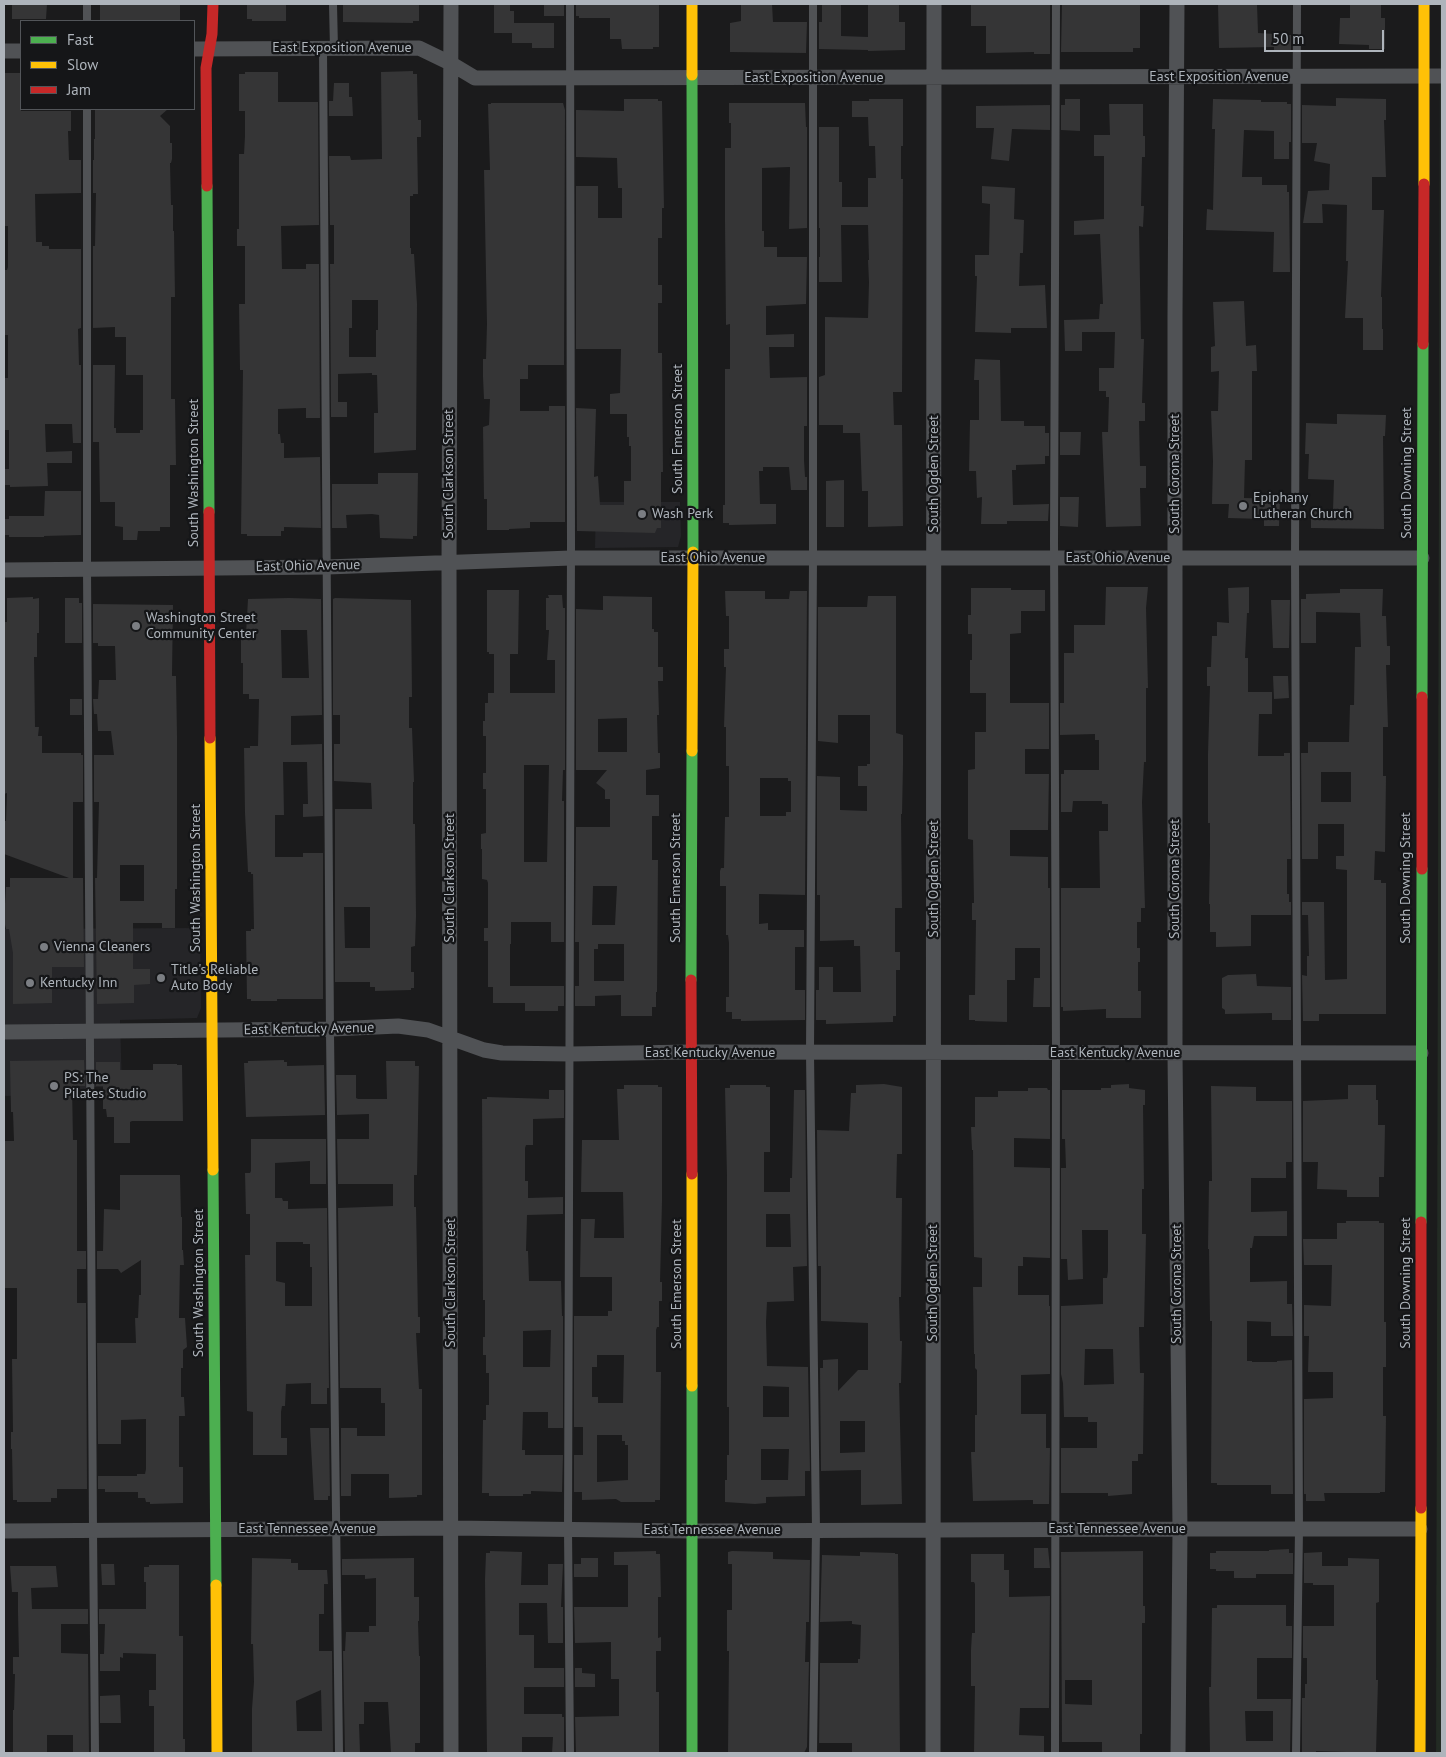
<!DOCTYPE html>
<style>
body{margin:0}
#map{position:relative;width:1446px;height:1757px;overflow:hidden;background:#1b1b1c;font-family:"PT Sans",sans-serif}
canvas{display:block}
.frame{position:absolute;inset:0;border:5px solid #aeb4bb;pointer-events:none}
.legend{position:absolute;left:20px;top:20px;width:175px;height:90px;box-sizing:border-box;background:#151618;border:1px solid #525559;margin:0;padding:6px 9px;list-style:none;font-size:15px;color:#aeb4bb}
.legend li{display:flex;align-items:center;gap:10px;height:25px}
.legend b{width:25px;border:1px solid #525559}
.scale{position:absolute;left:1264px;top:30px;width:120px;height:22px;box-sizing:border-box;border:2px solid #aeb4bb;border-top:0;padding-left:6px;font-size:15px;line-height:18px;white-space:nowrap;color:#aeb4bb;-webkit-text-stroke:4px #151618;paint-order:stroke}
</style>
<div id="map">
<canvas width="1446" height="1757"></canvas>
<div class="frame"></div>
<ul class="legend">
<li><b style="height:6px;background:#4caf50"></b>Fast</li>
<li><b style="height:6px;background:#ffc107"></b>Slow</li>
<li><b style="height:6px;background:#c62828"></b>Jam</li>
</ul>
<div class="scale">50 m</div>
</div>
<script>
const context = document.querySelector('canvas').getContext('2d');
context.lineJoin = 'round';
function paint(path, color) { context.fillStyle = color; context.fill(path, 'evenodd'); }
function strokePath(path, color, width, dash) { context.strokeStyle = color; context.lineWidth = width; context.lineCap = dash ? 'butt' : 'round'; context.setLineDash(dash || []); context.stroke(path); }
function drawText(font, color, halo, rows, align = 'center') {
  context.font = font + ' "PT Sans",sans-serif'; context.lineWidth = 4.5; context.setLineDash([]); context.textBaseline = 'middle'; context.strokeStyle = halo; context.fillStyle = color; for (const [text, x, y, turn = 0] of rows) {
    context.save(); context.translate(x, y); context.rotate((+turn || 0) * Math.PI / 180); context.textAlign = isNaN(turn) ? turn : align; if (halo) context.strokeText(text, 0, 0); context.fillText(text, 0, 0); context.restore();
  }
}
paint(new Path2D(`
 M596 502H680L681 536 678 547 595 548Z
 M200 928 201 1008 197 1018 120 1020 122 1087H94V1094L4 1096V929Z`), '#252528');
paint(new Path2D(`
 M1440 4H1442V1753H1436Z`), '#232b24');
paint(new Path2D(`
 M12 4H47L46 19H12Z
 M100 4H180V21H100Z
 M247 4H286V21H252V19H247Z
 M343 4H419V21H413V23L343 22Z
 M494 4H510V11H514V23H554V48H532V43H512V33H494Z
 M544 4H564V16H544Z
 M576 4H659V47H653V49H622L621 39H610V18H579V16H576Z
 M741 4H772L773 22H807L806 53 730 52V23L741 21Z
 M822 4H841V36L868 37V4H899V22H905V50L868 51V50L819 49V22H822Z
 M971 4H1050V54H1034V52L986 53V26H971Z
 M1062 4H1140V48H1133V52H1061Z
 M1218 4H1257L1258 33 1291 35V52L1274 51V47L1219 48Z
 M1350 4H1381V18H1385V49H1369V45L1339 44 1340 18H1350Z
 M413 71V74H417L418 120H421V137H417L418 194H413V196H410V248H411V254H414L417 304 416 450 374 453V413H378L377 375H372V373L338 374V402H347V417H331L330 264H334V225H330L329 156H350L351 160 382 159 381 72ZM352 300H378V330H376V357H349V328H352Z
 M245 72H278V102H318L319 225 281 226 282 269H306V264H319L320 418H306V408L278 409V434H280L281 443H284V458L320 457 321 528 284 527V531H281V536H247V534H241L243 370H240L239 304H245V246H237V229H239V154H244L245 136V111H239V74H245Z
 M4 73H21V111H71V131H68L69 160H81V193L35 194 36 242H42V246H49V249H81V328L78 329 79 365H81V443H73L72 424H45L46 452 72 451V463H47L48 486 10 487V485H5V469H9V430H4V378H8V335H4V270H7L8 267V226H4Z
 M334 83H349V97H352L353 116H329V101H333Z
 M1336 98 1386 99V120H1384L1386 177H1372V210H1384L1381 297H1382V329H1383V350H1363V318H1345L1348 261H1346L1347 205 1322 204 1323 223H1303L1308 191 1329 190 1330 164 1314 161 1317 143H1302V105L1336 106Z
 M624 99H658V101H662L664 208H662V238H658V285H662V303H658V353H662L663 472H661V528H657L655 533 577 531 576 408 596 409 594 477 598 476 600 505H624V481H631V446H629V437H627V414H610V394L620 393 621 349H576V186H598V218H622V188H618L617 158 576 157V110L624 111Z
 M869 99H903V146H901V179H903L902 392H893L894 425H902L903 526 868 527V491H862L860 433H843V425H819V377L825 375V317L868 318 869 282 868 260H869L868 225H841L842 282H819V257H820V228H819V127H839V182H842V207H868V178H876L875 146H869L868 117H852V101H869Z
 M1065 99H1080V131L1061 130V105H1065Z
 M1213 99 1261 100V102H1287V104H1291V142H1289V159H1274V131L1244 130 1242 177H1262V185H1287V192H1289L1290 272H1273L1274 232 1206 230 1207 209 1213 210 1215 129H1212Z
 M491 103H563L565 110 564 365H528V379H520V411H549V406H565V522H530V528L509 529V530H487V499H484L483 427 489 425 490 399H484L483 377V359H486L487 324 484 170H490L488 104H491Z
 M729 103H805L806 127H807V228L789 229 790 167 762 168V231H764V247H777V257H807L806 304 766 306V335L794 334V347H769L770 378 807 377V426H804V460L805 477H807V490H791L789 467H763V471H759L760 504H776V524L729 525V523H723V505H725V369H730V324L726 325 725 222V148H731V123H729Z
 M1109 104H1143V136H1145V157H1142L1141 206H1144L1143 227 1139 226 1141 339H1144L1142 403H1145V421H1139L1140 466H1146V488H1140L1141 526 1106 527 1102 432H1108L1109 397H1106V391H1099V368H1114L1115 332H1082V351H1065L1064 320 1099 319 1100 304H1103L1100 234 1074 235V221L1104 219V156H1094V135H1110Z
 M1050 105V130L1012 129 1009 161 991 159 994 128H976V106Z
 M95 109H168L160 116 170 126V143H172V159L171 163H170L171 205H173V231H174L175 297H171V399H175L176 465H170V527H160V531H138L137 540H123V527L115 526V502H100L99 442H93V365H115L114 428H116V433H140V430H143V375H126V337H115V327L93 328V246H95L96 193H93V160H94V139H95Z
 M982 186 1015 188 1014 219 1024 220 1023 253H1020L1019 286 1045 285 1047 328H1011V333L975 332 977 276H975V255H989L990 204 982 203Z
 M1244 301 1246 346 1256 345 1257 371H1252V460H1245L1244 498 1280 499 1279 526H1264V519L1228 518 1229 504H1212L1213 461 1211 411H1218L1219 371 1211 372V347L1215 346 1213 302Z
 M975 359 1000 360 1001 421H1024V426H1045V433H1049V456H1045V464L1016 465V470H1012L1013 505 1049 504 1048 521H1007V524H981L982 497 977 498 976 471H969L970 420H979V380H974Z
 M1337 414 1386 415 1385 436H1383L1384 529 1311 528V510H1333L1334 480 1308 479 1309 454H1305L1306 423 1337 424Z
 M1060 432H1081L1080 455H1060Z
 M378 473H418L417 536H413V539L380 538 379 515 372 514 346 515 347 528H332V484H378Z
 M844 480V527H826V481Z
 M45 491H81V535L44 536V537H9V535H4V519H9V516H44Z
 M1060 497H1079L1078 527 1060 526Z
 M1106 587H1148L1146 608 1148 688H1146V762H1144L1142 802 1145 908H1141V922H1137V948H1140V962H1138V991H1141V1018H1106V1009L1063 1011V1007H1061V888H1100L1099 831H1108V804H1102V801H1073L1072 812H1061V774H1064V770H1099V740H1095V734L1060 735V703H1064V653H1074V625H1105Z
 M1249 587V613H1247L1245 658H1248V692H1272V714H1259L1258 756H1284V753H1290L1291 859H1287V894H1289V902H1291V915H1251V946L1216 947V932H1210V904H1209L1210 854V823H1208V754L1210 686H1207V667H1211L1212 636H1217V622L1229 623 1228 588Z
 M971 588H1011V590H1045V611H1021V633L1010 634V703H1049V749H1025V774H1049L1048 830H1010V856L1048 857V888H1050V1007H1033L1034 978H1040V948H1015V980H1007V1022L975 1021V1020H969V995H975L976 920H972V903H974L973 840 968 839V770L975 769V732H986V693H970V660H972V634H968V615H971Z
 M1340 589H1383L1382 616H1386L1387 646H1390V665H1386L1388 727H1383V776H1386L1385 852 1375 851 1374 880H1381V883H1386V1014H1319V1021H1303L1302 975 1307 976V956H1309L1308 915H1302V902H1324L1325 980 1347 979V870L1336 869V856H1344V824H1318V859H1302L1301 753H1308V742H1349L1350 705H1354L1355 647H1361L1360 613 1316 612V643H1301V599H1306V594L1340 593ZM1321 772H1351V802H1321Z
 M487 590H519L518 654H510V693H555V660H547L549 630H546V598H549L548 595H562L563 608H565V770H563L562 801H564V942H551V922H511V944H510V986H564V1006H558V1011H525V1003H493V987H488V941H484V928H488V883L487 880 482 879V849H481V834L486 833V789H483V773H486V736H483V721H485V703H488V693H494V654H489V652H487ZM524 765H549L547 862H524Z
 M725 591H765V599H789L790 591H807L805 895 759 894V924L768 923V930H804V947H795V990H805V1020L741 1021V1019H732V1012H726V997H729V943L728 935H726V886H720V871L721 868H724L725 817H729V766H726V727H724L726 667H724V649H729V616H726ZM760 778H788V781H791V812H786V816H760Z
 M603 596 652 597V629H654V632H658V667H663V681H658L659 715H657L658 753H660V768L646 770V795H659V816H652V860H658L657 992H656V1007H652V1016H621V995L595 996V1006H575V986H579V942H575L576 827H610V799H605V790L596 783 607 770H576V609L603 610ZM627 718V752H598V719ZM593 886H617L615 925H592ZM598 944H624V981H594V949H598Z
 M868 596H896V733L903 735V765L902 814H901L902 908H895V952H900V970H896V1016H893V1022L826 1024V1020H816V990H819V967H833V992H861L860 946H854V940L820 941V895H817V776L840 777V810L867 811V786H858V766H867V764H870V715H838V743L818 741V607H867Z
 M33 597V599L39 598V633H37V657H34L35 727H39L38 736H42V753H81V755H83V802H73V878H83L84 967H52V1003L13 1004V953L9 929H6L4 920 6 887H10V878H69L4 854V821H6L7 793 4 794V622H7V598Z
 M65 598H79V603H82V643H65Z
 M289 598 321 599 322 715 291 716V745L322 744 323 816 303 817V804H308L307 762H283L284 815H275V857H303V853H323V999H277V1001H251V999H247L246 931H251V929H254L253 874H251V872H248L245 813 244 748H250V746H258L259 699H249V694H243V663H241V635H246L248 599ZM281 630H307L309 678H282Z
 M335 598 411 600 412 697H409V728H412L414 782H413V824H415L416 916 415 946 411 947V972H414V988H411V990L375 991V987H370V982H335V809H372L371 783 334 781V744H340V715H333V599ZM344 907H370V948H345Z
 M1271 600H1290L1289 648H1273Z
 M93 604 173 605 172 674V676H176L177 736V889H175V928H162V923H133V969H150V984L134 985V1003L97 1004 95 878H97L99 802H94V755H114L111 731H98L97 714H94L93 699H98L99 680H116L115 646H98V643H93ZM120 865H144V901H120Z
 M1273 676H1288L1289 698 1274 699Z
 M70 699H82V715H70Z
 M1256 974 1257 986 1291 987V1020H1272V1013L1225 1014V1010L1222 1008V978L1228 975Z
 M84 1060 85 1086H72L73 1140H77V1251H86V1269H77V1303H86L87 1489H57V1498H51V1502H17V1500H13L12 1449H11V1432H13L12 1359H17V1288H4V1141H14L13 1112H11L10 1061Z
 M284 1060V1062H287V1066L324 1065 325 1115 246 1117 244 1063H248V1061Z
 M386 1061H415V1066H419L417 1175H414V1207H416L418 1317H420V1333H416L419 1389H422V1495H417V1497L389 1498V1474H351V1496H341V1428H357V1436H385V1403H381V1388H340L338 1208 393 1206V1184H338L337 1139H369V1114L337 1115 336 1075H356V1098L358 1099H387Z
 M96 1062H120V1070H153V1064H177V1065H182L183 1121H132L130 1122V1143H114V1117H107L106 1109H103V1086H96Z
 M884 1084 902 1087V1154H897L896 1198H902L901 1297H899L900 1341H902L901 1383H899L902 1504 861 1505V1470L821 1471 820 1368H823V1360L838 1359V1391L858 1370H868V1323L821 1321V1266H818L817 1130 849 1131 851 1093H856V1085ZM840 1421H865V1452L840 1453Z
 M1129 1084V1088L1145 1090V1105H1143L1144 1189H1142V1234H1146L1144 1327H1139L1140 1373H1144L1143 1454H1138V1461H1132V1494L1108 1496V1493H1061V1448H1097V1422H1088V1417H1064L1063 1383 1061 1374V1306L1103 1304V1278H1107L1108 1271V1230H1082L1083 1279 1068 1280 1067 1259H1061V1168H1066L1065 1139H1062V1090H1101V1088H1111V1085ZM1085 1349H1113L1114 1384 1084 1385Z
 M624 1085H658V1087H662V1201L660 1282H662V1301H659V1327H657L656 1330V1372H661L660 1500H655V1502H621L616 1499 582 1500V1492H574V1455H583V1427H574V1316H608V1311H612V1277H580L581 1219H595L594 1238H624L623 1192H581L582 1140H619L617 1089H624ZM597 1355H624L623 1403H598V1397H592V1367H597ZM597 1435H622V1441H625V1445H628V1480L597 1482Z
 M730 1085H766V1087H770V1152H764V1192H790V1178H792L794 1090H805L807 1266 793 1267 794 1301 767 1302 766 1322 767 1366 808 1367 810 1471H805V1496L766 1497V1503L755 1504 725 1502V1480H727V1455H729V1407H727V1176L725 1088H730ZM766 1214H790L791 1247H766ZM763 1386 789 1387V1417H763ZM761 1449H789L788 1480H761Z
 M1348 1085H1376V1100H1378V1125H1385L1384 1177H1379V1197H1347V1190L1317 1189 1318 1162H1303V1101L1348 1099Z
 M1211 1086 1256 1087V1101H1292V1162H1286V1178H1251V1212L1287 1211V1236H1254L1252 1248H1250V1282L1287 1281V1304H1292L1293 1336H1271V1322L1247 1321V1361H1252V1362H1277V1361L1292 1360 1293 1494H1271V1485H1217V1483H1211L1212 1321H1210L1209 1249H1208L1209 1181H1212Z
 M1028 1088H1047L1048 1090H1050V1139L1014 1138V1167L1050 1168V1258L1023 1257V1266H1018V1295H1049V1306H1050V1374L1021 1375V1414H1046V1448H1050L1049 1504H1033V1500L973 1501 971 1452H975V1415H977V1370L975 1368V1354H974L973 1287H982V1258L974 1257 973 1150H972L971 1127H975V1097H998V1091H1028Z
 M549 1090H564V1118L533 1119V1145H526L525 1148V1181H528V1198L563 1197V1214L527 1215 526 1251H528L529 1281H561L562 1316H563V1428H548V1412H523L522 1450H525V1455H563L562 1492 531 1491V1494H523V1496H489V1493H482L483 1420H486V1405H489V1373H486V1355H483V1337H485V1300H483L482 1099H487V1097L549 1099ZM551 1330 550 1367H523V1331Z
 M251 1139H326V1184H310V1161L275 1163V1198H282L283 1201H288V1209L327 1208 329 1388H327V1404H311V1383L286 1384 285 1406H282L281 1412V1438H287V1455H253V1412L247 1411 245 1255H250V1214H246L245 1173H250L251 1171ZM276 1242H303V1244H310V1267H312V1306H285V1283L276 1281Z
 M120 1175H180L181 1217H182V1250H183L184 1265H180L179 1318H185L187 1347 183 1350V1368H181V1397H184L185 1416H179V1467H183V1503L150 1504V1502H146L145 1498H138V1492H105V1489H98V1476H137V1474H145L146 1469V1419L121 1420V1444H98L97 1343H136L135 1318H138L139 1295H141V1260L121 1273 118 1269H97V1251H103L104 1209 120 1210Z
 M1346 1221H1379V1223H1384V1322H1386V1367H1383V1416H1386L1385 1492H1380V1493H1324L1325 1501H1306V1494H1304V1399L1333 1398V1372H1308L1309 1336H1304V1305L1331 1306 1332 1265H1304L1303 1239H1337V1223H1346Z
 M310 1428H329L330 1496H328V1500H314Z
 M1034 1548H1048L1050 1568H1034Z
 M1289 1549V1553H1293V1574H1256V1578H1234V1571H1216V1569H1210V1553H1216V1551H1269V1550Z
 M490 1551 522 1552 521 1585H548V1564H563L561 1607H563V1643H548L547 1603H519V1635H534V1668H564V1687H524V1714H562V1717H564V1753H552L553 1737H522V1753H487L485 1580 486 1553H490Z
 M656 1551V1554H660L661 1597H658V1638L661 1637V1651H656V1692H659V1753H576L575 1717 619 1716V1679H611V1642L575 1643 574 1607H628V1565H614V1552Z
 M732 1551 773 1552V1559L810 1560 809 1622H806V1628L805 1662H809L807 1747 804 1753H728L729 1651H727V1610H732V1564H728V1552Z
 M1143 1551V1606H1145V1623H1142V1734H1140V1753H1102V1742H1062L1061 1552ZM1065 1680H1092V1705L1065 1704Z
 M860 1552 895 1553V1554H898L900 1753H852V1743H819L820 1663H858V1659H860L861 1625 852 1624V1621L820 1622 822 1555 860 1556Z
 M1322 1552V1566H1348V1558L1379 1559V1602L1376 1603V1680H1378L1376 1753 1316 1751V1753H1302V1698H1305V1684H1307V1658H1303V1626H1334V1585H1313V1583H1304V1553Z
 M971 1554H1004V1570H1009V1597L1050 1596 1049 1708H1020L1019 1735 1044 1736V1753H974L975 1686H971V1650L972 1633H975V1584L974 1582H971Z
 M252 1558 291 1559V1563H298V1570H327L328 1584H324V1614H319V1651H332L333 1753H252V1709L254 1682 253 1644H251ZM321 1690 322 1731H297L296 1701Z
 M414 1558V1597H419V1621H418L419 1656H420V1743H415V1753H391L388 1702H364V1724H359L360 1753H347L345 1752 343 1651H345L346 1632H369V1626H376V1578L365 1579V1575H342V1559Z
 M581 1558H598V1577H574V1564H581Z
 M101 1564H114L115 1585H102Z
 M149 1565H179V1636H183V1739H185V1753H154V1706H149V1690H156V1654L123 1653V1658L120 1657V1671H100V1654H104L105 1624H99V1609H146V1582H144V1567H149Z
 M10 1566H56L58 1587 31 1588 32 1609H88V1624H61V1653L88 1654 89 1753H73V1735H47V1753H13V1710H14L15 1674H13V1657H19L18 1612V1592H12Z
 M1217 1605H1286V1626H1292V1658H1257V1699H1291L1290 1753H1210L1209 1687H1211L1212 1608H1217ZM1245 1711H1273V1741H1246Z
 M575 1668H582V1673L595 1674V1687H575Z
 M120 1695 121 1723H100V1696Z`), '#353536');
strokePath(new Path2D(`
 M333 4 334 49
 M570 4 571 544 568 1529 570 1753
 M813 4V558L810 1053 816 1530 813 1753
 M87 21V4
 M323 49 330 1033 339 1753
 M87 109V569L93 1530 95 1753
 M1055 1753 1056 1053 1054 541 1056 4
 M1296 1753 1299 1529 1295 558 1297 4`), '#505255', 8);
strokePath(new Path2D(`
 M451 4 449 562 451 1753
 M1177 4 1175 316V1054L1180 1529 1178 1753
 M194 49 419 48 450 63 475 78 1442 76
 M4 51H21
 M4 570 327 567 571 558H1422
 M4 1032 332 1029 398 1026 428 1030 484 1050 502 1053 570 1054 691 1052 1421 1053
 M4 1531 451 1528 693 1531 1180 1529H1420
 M933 1753 934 4`), '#505255', 15);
strokePath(new Path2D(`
 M692 75 693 552
 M207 186 209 512
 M1422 697 1423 344
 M691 980 692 751
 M213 1170 216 1585
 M1421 1222 1422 869
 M692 1753V1386`), '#4caf50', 11);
strokePath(new Path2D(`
 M692 4V75
 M1424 184V4
 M210 738 213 1170
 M692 751 693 552
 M692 1174V1386
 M216 1585 217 1753
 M1420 1753 1421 1508`), '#ffc107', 11);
strokePath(new Path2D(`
 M207 186 206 68 212 34 213 4
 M1423 344 1424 184
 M209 512 210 738
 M1422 869V697
 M691 980 692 1174
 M1421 1508V1222`), '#c62828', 11);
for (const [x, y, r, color] of [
 [1243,506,5,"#7b7e83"],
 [642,514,5,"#7b7e83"],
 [136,626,5,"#7b7e83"],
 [44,947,5,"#7b7e83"],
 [161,978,5,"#7b7e83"],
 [30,983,5,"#7b7e83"],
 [54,1086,5,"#7b7e83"]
]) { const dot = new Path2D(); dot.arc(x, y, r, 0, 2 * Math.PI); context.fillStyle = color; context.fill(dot); strokePath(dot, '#151618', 2); }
drawText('14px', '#aeb4bb', '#151618', [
 ["East Exposition Avenue",342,48],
 ["East Exposition Avenue",1219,77],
 ["East Exposition Avenue",814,78],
 ["South Emerson Street",678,429,-90],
 ["South Washington Street",194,473,-90],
 ["South Downing Street",1407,473,-90],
 ["South Clarkson Street",449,474,-90],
 ["South Ogden Street",934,474,-90],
 ["South Corona Street",1175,474,-90],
 ["East Ohio Avenue",713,558],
 ["East Ohio Avenue",1118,558],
 ["East Ohio Avenue",308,566,-1],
 ["South Washington Street",196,878,-90],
 ["South Clarkson Street",450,878,-90],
 ["South Emerson Street",676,878,-90],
 ["South Downing Street",1406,878,-90],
 ["South Ogden Street",934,879,-90],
 ["South Corona Street",1175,879,-90],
 ["East Kentucky Avenue",309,1029,-1],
 ["East Kentucky Avenue",710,1053],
 ["East Kentucky Avenue",1115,1053],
 ["South Washington Street",199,1283,-90],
 ["South Clarkson Street",451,1283,-90],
 ["South Ogden Street",933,1283,-90],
 ["South Downing Street",1406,1283,-90],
 ["South Emerson Street",677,1284,-90],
 ["South Corona Street",1177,1284,-90],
 ["East Tennessee Avenue",307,1529],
 ["East Tennessee Avenue",1117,1529],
 ["East Tennessee Avenue",712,1530]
]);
drawText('14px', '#aeb4bb', '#151618', [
 ["Epiphany",1253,498],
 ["Lutheran Church",1253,514],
 ["Wash Perk",652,514],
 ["Washington Street",146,618],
 ["Community Center",146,634],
 ["Vienna Cleaners",54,947],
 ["Title's Reliable",171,970],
 ["Auto Body",171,986],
 ["Kentucky Inn",40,983],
 ["PS: The",64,1078],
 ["Pilates Studio",64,1094]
], 'left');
</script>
